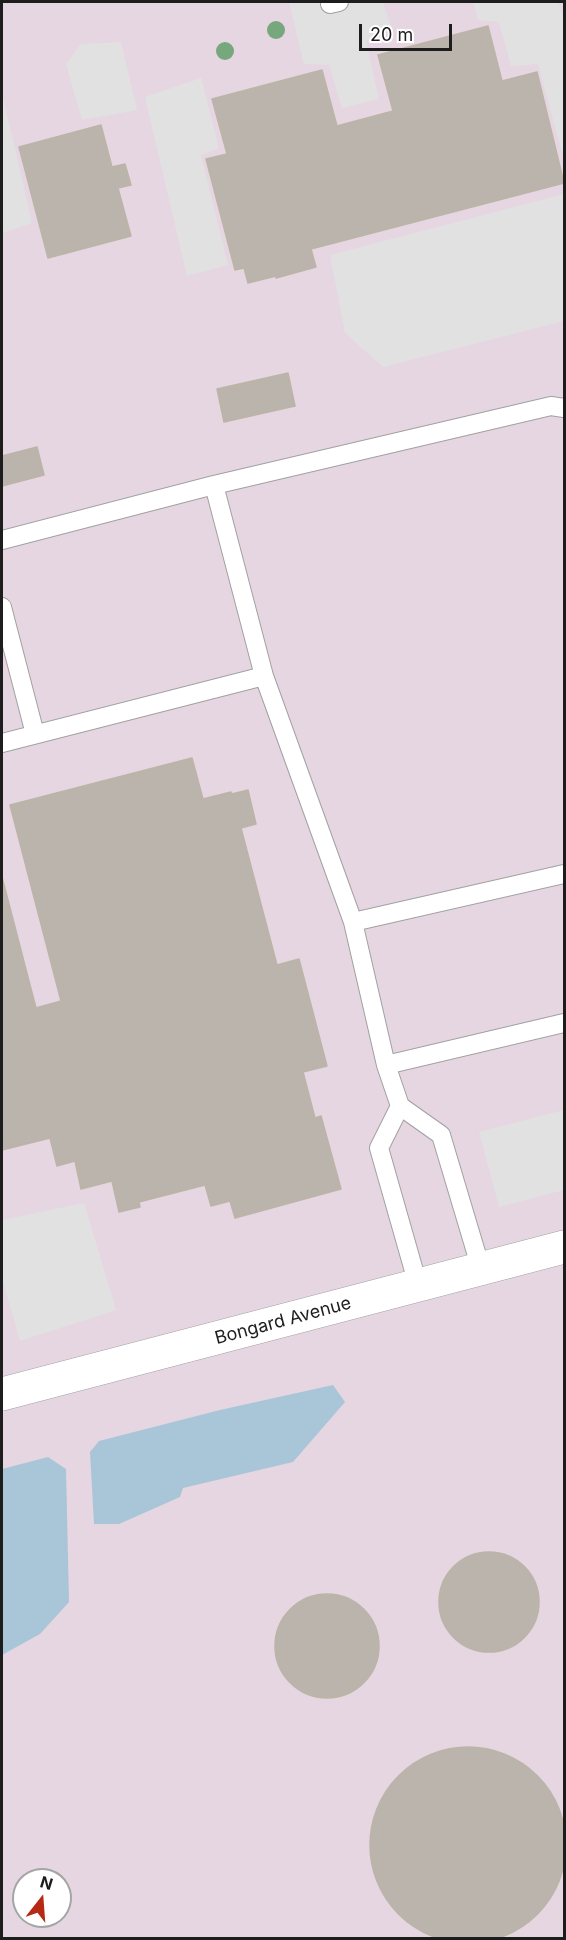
<!DOCTYPE html>
<style>
body{margin:0}
#map{position:relative;width:566px;height:1940px;overflow:hidden;background:#edebe4;font-family:Inter,sans-serif}
canvas{display:block}
.frame{position:absolute;inset:0;border:3px solid #1d1d1d;pointer-events:none}
.north{position:absolute;left:12px;top:1868px;width:60px;height:60px;box-sizing:border-box;background:#fff;border:2px solid #a5a5a5;border-radius:50%;rotate:17deg;font-size:16px;font-weight:700;line-height:24px;text-align:center;color:#1d1d1d}
.north::after{content:'';display:block;margin:auto;width:21px;height:27px;background:#b62914;clip-path:polygon(50% 0,100% 100%,50% 72%,0 100%)}
.scale{position:absolute;left:359px;top:24px;width:93px;height:27px;box-sizing:border-box;border:3px solid #1d1d1d;border-top:0;padding-left:8px;font-size:18px;line-height:21px;white-space:nowrap;color:#1d1d1d;-webkit-text-stroke:4px #fff;paint-order:stroke}
</style>
<div id="map">
<canvas width="566" height="1940"></canvas>
<div class="frame"></div>
<div class="north">N</div>
<div class="scale">20 m</div>
</div>
<script>
const context = document.querySelector('canvas').getContext('2d');
context.lineJoin = 'round';
function paint(path, color) { context.fillStyle = color; context.fill(path, 'evenodd'); }
function strokePath(path, color, width, dash) { context.strokeStyle = color; context.lineWidth = width; context.lineCap = dash ? 'butt' : 'round'; context.setLineDash(dash || []); context.stroke(path); }
function drawText(font, color, halo, rows, align = 'center') {
  context.font = font + ' Inter,sans-serif'; context.lineWidth = 5; context.setLineDash([]); context.textBaseline = 'middle'; context.strokeStyle = halo; context.fillStyle = color; for (const [text, x, y, turn = 0] of rows) {
    context.save(); context.translate(x, y); context.rotate((+turn || 0) * Math.PI / 180); context.textAlign = isNaN(turn) ? turn : align; if (halo) context.strokeText(text, 0, 0); context.fillText(text, 0, 0); context.restore();
  }
}
paint(new Path2D(`
 M2 2H564V1938H2ZM24 1880H60V1916H24Z`), '#e6d6e1');
paint(new Path2D(`
 M289 2H383L391 27 366 41 379 99 342 108 329 65 304 64Z
 M473 2H558L564 19V160L538 64 511 66 499 22 478 20Z
 M121 42 137 110 82 120 66 64 81 44Z
 M201 78 219 148 201 155 228 265 187 276 145 97Z
 M2 92 32 223 2 233Z
 M564 194V321L383 367 345 333 330 255Z
 M564 1110V1190L499 1207 479 1132Z
 M84 1203 116 1310 20 1341 2 1278V1220Z`), '#e1e1e1');
paint(new Path2D(`
 M333 1385 345 1402 293 1462 183 1488 180 1497 119 1524H94L90 1452 99 1441 220 1410Z
 M48 1457 66 1469 69 1602 40 1634 2 1655V1469Z`), '#a8c6d7');
const building = new Path2D(`
 M488 26 502 81 537 72 564 183 311 249 316 267 276 278V276L248 283 244 268 235 270 206 159 227 154 212 99 322 70 337 126 393 111 378 55Z
 M101 125 112 167 125 164 131 185 118 188 131 236 48 258 19 147Z
 M288 373 295 406 224 422 217 389Z
 M37 447 44 475 2 486V456Z
 M192 758 203 799 231 792 232 794 248 790 256 824 241 828 277 965 299 959 327 1066 303 1072 315 1118 321 1116 341 1189 235 1218 230 1201 211 1206 205 1185 139 1202 140 1207 119 1212 112 1181 81 1189 75 1161 57 1166 50 1138 2 1150V877L36 1008 61 1001 10 805Z
 M439 1602a50 50 0 1 1 100 0a50 50 0 1 1-100 0Z
 M275 1646a52 52 0 1 1 104 0a52 52 0 1 1-104 0Z
 M370 1845a98 98 0 1 1 196 0a98 98 0 1 1-196 0Z`);
paint(building, '#bab4ad');
strokePath(building, '#bdb4a8', 1.5);
const service = new Path2D(`
 M330 4 339 2
 M2 540 214 485
 M2 607 35 734
 M2 743 264 676
 M353 922 564 874
 M386 1065 564 1023
 M400 1106 379 1148 418 1285
 M481 1269 441 1135 400 1106 386 1065 353 922 264 676 214 485 551 406 564 408`);
const minor = new Path2D(`
 M2 1394 564 1247`);
strokePath(service, '#a1a1a1', 20);
strokePath(minor, '#a1a1a1', 34);
strokePath(service, '#fff', 18);
strokePath(minor, '#fff', 33);
context.fillStyle = '#77a77d';
for (const [x, y] of [
 [276,30],
 [225,51]
]) { context.beginPath(); context.arc(x, y, 9, 0, 2 * Math.PI); context.fill(); }
drawText('18px', '#1d1d1d', '#fff', [
 ["Bongard Avenue",283,1321,-15]
]);
</script>
